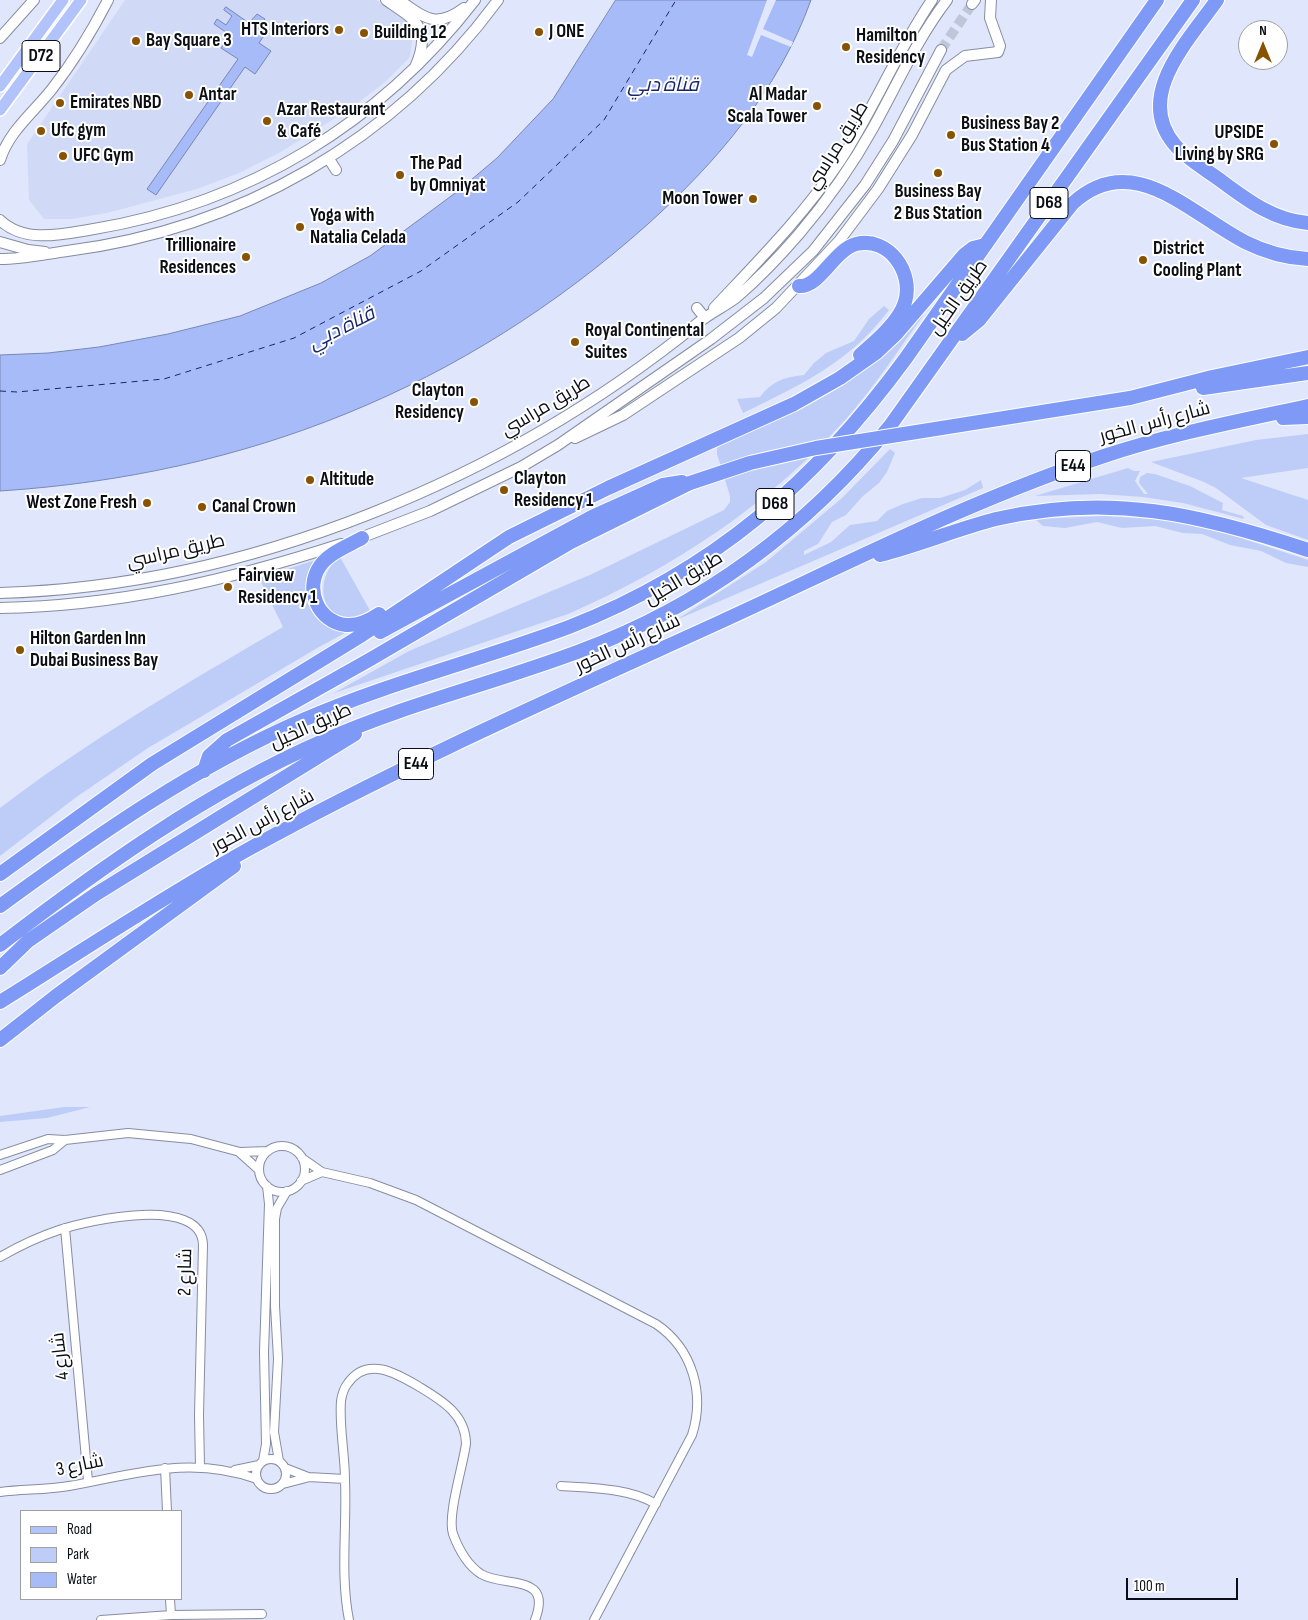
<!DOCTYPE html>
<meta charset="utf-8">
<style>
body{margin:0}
#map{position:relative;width:1308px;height:1620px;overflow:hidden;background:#e0e7fc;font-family:"Sofia Sans Condensed",sans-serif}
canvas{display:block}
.legend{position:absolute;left:20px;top:1510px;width:162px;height:90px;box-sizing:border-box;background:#fff;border:1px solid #9d9fa1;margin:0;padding:6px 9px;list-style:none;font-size:15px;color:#0b0e14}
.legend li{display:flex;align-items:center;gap:10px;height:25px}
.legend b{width:25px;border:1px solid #9d9fa1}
.north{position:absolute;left:1238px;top:20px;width:50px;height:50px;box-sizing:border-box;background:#fff;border:1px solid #9d9fa1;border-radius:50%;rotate:0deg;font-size:14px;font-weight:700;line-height:20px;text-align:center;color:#0b0e14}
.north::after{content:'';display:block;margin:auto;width:18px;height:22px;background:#875300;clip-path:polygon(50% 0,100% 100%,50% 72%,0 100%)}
.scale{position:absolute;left:1126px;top:1578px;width:112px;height:22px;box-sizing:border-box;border:2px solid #0b0e14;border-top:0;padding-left:6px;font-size:15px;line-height:18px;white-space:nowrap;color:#0b0e14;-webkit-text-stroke:4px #fff;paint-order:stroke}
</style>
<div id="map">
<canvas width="1308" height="1620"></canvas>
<ul class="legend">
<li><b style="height:6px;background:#b2c2fa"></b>Road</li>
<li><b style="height:14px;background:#becdf7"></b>Park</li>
<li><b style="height:14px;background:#a7bbf9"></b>Water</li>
</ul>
<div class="north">N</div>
<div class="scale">100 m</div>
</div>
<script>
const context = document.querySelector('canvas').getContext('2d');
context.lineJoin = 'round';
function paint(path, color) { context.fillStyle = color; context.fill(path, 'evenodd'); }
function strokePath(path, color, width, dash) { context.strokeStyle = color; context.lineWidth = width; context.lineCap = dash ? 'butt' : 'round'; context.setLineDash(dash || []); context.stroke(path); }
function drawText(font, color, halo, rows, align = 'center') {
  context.font = font + ' "Sofia Sans Condensed",Cairo,sans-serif'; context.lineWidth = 4; context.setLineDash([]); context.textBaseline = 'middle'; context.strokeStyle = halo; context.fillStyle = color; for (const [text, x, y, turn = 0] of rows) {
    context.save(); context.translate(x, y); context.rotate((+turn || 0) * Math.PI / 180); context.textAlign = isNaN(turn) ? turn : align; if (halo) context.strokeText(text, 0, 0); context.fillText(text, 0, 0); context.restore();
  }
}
paint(new Path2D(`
 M125 0H376L414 25 410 57 385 82 350 109 279 153 239 173 197 189 107 213 72 219H44L29 200 27 144Z`), '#d0daf6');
paint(new Path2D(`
 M884 306 889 310C849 363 802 384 743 413L737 399 760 397C772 381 785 377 804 375L814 363 826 353 854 341 869 319Z
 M925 313C899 349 875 386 846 419 769 505 673 568 568 614L334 693 409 651 592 574 724 510 730 502V496L717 454V448L722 443C762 425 806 410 842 385 871 363 899 338 925 313Z
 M1308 434V468L1241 478 1308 500V540L1266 525 1216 488 1204 482 1151 462 1256 440Z
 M890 449 895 453 887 472 879 483 863 496 846 515 832 522 818 544 804 551V555L831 542 850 525 877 521 887 511 903 504 922 498H940L965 490 981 480 983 488 676 620 766 562 842 498Z
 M1128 468 1134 471H1140L1135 481 1144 494H1148L1139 483 1140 477 1147 473 1155 474 1190 486 1223 503 1222 510 1243 516 1244 519 1183 503 1143 497 1100 494 1035 496Z
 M1103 516 1173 520 1217 530 1308 560V567L1286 563 1261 551 1230 545 1202 534 1183 533 1155 526 1122 528 1097 522 1065 528 1043 526 1035 519Z
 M340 557 372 614C365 616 356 620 349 619 316 615 317 573 340 557Z
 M322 558 310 598 356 627 319 647 148 748 75 798 0 856V808C89 740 187 683 283 627L259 578Z
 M64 1107H90L47 1118 0 1122V1116Z`), '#becdf7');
const water = new Path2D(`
 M616 0H811C779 89 718 161 648 224 463 389 246 475 0 491V355L48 353 99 347 168 334 240 316 321 283 370 256 458 191 497 158 553 99Z
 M226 7 249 23 257 14 265 19 258 29 265 34 259 43 271 51 255 74 245 67 156 195 147 189 238 59 221 48 230 35 214 24 217 19 226 25 232 16 224 10Z`);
paint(water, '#a7bbf9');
strokePath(water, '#7887b4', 1);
paint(new Path2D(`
 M767 0H776L763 29 793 42 791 47 761 35 752 57 747 55Z`), '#e0e7fc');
strokePath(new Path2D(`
 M0 391 17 392 164 379 294 338 421 271 518 202 604 120 676 0`), '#1a266a', 1, [6, 5]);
strokePath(new Path2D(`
 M941 50 972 4`), '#c0c6d9', 10, [10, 5]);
const street = new Path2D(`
 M259 1169a23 23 0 1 1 46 0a23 23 0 1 1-46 0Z
 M240 1153 259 1170
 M0 1155 48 1139 65 1140 128 1133 191 1139 240 1152 268 1151
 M302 1158 322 1172 370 1183 416 1200 656 1324C693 1349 705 1394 692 1435L594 1620
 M0 1170 53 1150 65 1140
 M301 1181 322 1172
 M65 1228 88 1481
 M0 1257C19 1246 38 1237 59 1230 89 1220 202 1195 203 1245L199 1415 200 1467
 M256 1474a15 15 0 1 1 30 0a15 15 0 1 1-30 0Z
 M263 1461 266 1444 264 1352 269 1204 267 1186
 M279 1461 274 1432 278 1359 275 1306V1219L277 1208 287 1191
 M165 1468 167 1511
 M285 1468 308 1477 345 1479
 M235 1470 259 1465
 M283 1484 306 1478
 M561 1486C591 1488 630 1488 656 1504
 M0 1492C23 1489 46 1490 69 1486 136 1474 190 1455 257 1479
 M170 1599 171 1615
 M101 1620 171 1615 262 1614
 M349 1620C340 1574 347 1527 345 1480 345 1454 339 1427 341 1401 342 1394 344 1388 348 1383 367 1356 396 1373 418 1386 441 1400 466 1414 466 1444 463 1466 447 1516 453 1534 459 1550 467 1565 481 1574 505 1588 553 1573 535 1620`);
const secondary = new Path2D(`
 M386 0C415 20 432 27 416 65
 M399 0C425 18 436 29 464 8
 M972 4 975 0
 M0 38 34 0
 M329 159 336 170
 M0 160C9 131 34 112 52 89 74 61 92 31 108 0
 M0 220C25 244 63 234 94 229 249 203 380 123 475 0
 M0 242 28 250 45 252
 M0 259C23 259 45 254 67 251 240 229 395 140 498 0
 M697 308 705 318
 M714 308C758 261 804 215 840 161 874 109 897 51 932 0
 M575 438 623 415 739 338 776 308 839 241 878 189 912 135 946 70 965 56 998 52 1000 46 990 18 991 0
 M355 540 430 511 521 467 558 445 711 339 764 298 813 251 865 185 893 141 941 50
 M0 593C248 586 506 479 698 323 710 313 724 307 737 297 759 278 780 256 799 234 827 201 852 166 873 128 897 85 917 39 947 0
 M0 608C118 606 230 580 341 544`);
const primary = new Path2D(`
 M0 86 63 0
 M0 110 81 0`);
const highway = new Path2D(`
 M1217 0C1189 40 1133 96 1175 145 1187 159 1205 169 1220 180 1247 200 1273 220 1308 223
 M799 286C819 288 834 250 856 244 889 236 914 273 905 302 899 322 875 342 860 355
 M962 334 979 320 1072 204C1132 148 1189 213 1245 242 1265 252 1286 258 1308 259
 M1203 388 1308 373
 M1130 398 1212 377 1308 357
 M1283 418 1308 417
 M362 538C348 546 329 553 320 566 304 589 318 622 346 625 358 626 370 620 379 614
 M880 555C919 545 957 529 996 519 1110 493 1200 514 1308 550
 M380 632 592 517 663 485 682 482
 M204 771 209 756 227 740 369 660 571 542 690 483
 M0 874 152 764 362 635 509 537 608 488 794 404 840 378 877 352 896 334 964 255 973 248 985 245
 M0 906C96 836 194 767 303 720 390 682 481 660 569 627 713 571 816 481 906 358L1157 0
 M0 945C99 869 208 791 323 741 406 704 495 683 580 651 703 606 808 527 890 426L1193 0
 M0 968 28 941 96 894 355 734
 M0 1002C82 951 163 897 247 850 399 766 560 695 718 623 845 565 970 500 1104 456 1170 434 1239 421 1308 406
 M0 1040 56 996 234 866`);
strokePath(street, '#878da1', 10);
strokePath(secondary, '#878da1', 12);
strokePath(primary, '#fff', 14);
strokePath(highway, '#fff', 16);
strokePath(street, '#fff', 8);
strokePath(secondary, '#fff', 10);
strokePath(primary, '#b2c2fa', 11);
strokePath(highway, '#7f9af6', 14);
const highwayBridge = new Path2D(`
 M690 483 750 463 816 448 1130 398`);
strokePath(highwayBridge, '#fff', 16, []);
strokePath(highwayBridge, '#7f9af6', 14);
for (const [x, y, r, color] of [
 [339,30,5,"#875300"],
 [539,32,5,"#875300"],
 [364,33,5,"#875300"],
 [136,41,5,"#875300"],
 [846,47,5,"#875300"],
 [189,95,5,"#875300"],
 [60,103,5,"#875300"],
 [817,106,5,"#875300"],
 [267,121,5,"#875300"],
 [41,131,5,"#875300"],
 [951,135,5,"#875300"],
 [1274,144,5,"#875300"],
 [63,156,5,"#875300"],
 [938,173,5,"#875300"],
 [400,175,5,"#875300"],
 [753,199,5,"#875300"],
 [300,227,5,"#875300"],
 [246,257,5,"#875300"],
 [1143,260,5,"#875300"],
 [575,342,5,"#875300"],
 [474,402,5,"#875300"],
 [310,480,5,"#875300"],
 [504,490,5,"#875300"],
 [147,503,5,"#875300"],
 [202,507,5,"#875300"],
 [228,587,5,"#875300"],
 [20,650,5,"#875300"]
]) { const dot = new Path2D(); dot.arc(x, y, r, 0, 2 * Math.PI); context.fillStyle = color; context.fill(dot); strokePath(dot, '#fff', 2); }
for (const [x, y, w] of [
 [41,56,38],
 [1049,203,38],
 [1073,466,35],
 [775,504,38],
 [416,764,35]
]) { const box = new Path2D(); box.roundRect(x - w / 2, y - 15.5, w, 31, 4); context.fillStyle = '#fff'; context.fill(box); strokePath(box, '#0b0e14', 1); }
drawText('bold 18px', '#0b0e14', null, [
 ["D72",41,56],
 ["D68",1049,203],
 ["E44",1073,466],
 ["D68",775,504],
 ["E44",416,764]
]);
drawText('bold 19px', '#0b0e14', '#fff', [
 ["HTS Interiors",329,30,"right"],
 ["J ONE",549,32],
 ["Building 12",374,33],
 ["Hamilton",856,36],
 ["Residency",856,58],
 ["Bay Square 3",146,41],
 ["Antar",199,95],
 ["Al Madar",807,95,"right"],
 ["Scala Tower",807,117,"right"],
 ["Emirates NBD",70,103],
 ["Azar Restaurant",277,110],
 ["& Café",277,132],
 ["Business Bay 2",961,124],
 ["Bus Station 4",961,146],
 ["Ufc gym",51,131],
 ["UPSIDE",1264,133,"right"],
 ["Living by SRG",1264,155,"right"],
 ["UFC Gym",73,156],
 ["The Pad",410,164],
 ["by Omniyat",410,186],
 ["Business Bay",938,192,"center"],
 ["2 Bus Station",938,214,"center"],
 ["Moon Tower",743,199,"right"],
 ["Yoga with",310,216],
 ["Natalia Celada",310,238],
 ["Trillionaire",236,246,"right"],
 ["Residences",236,268,"right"],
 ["District",1153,249],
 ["Cooling Plant",1153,271],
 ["Royal Continental",585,331],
 ["Suites",585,353],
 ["Clayton",464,391,"right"],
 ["Residency",464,413,"right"],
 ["Clayton",514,479],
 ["Residency 1",514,501],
 ["Altitude",320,480],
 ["West Zone Fresh",137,503,"right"],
 ["Canal Crown",212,507],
 ["Fairview",238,576],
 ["Residency 1",238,598],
 ["Hilton Garden Inn",30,639],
 ["Dubai Business Bay",30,661]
], 'left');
drawText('19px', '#0b0e14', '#fff', [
 ["طريق مراسي",838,146,-58],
 ["طريق الخيل",959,298,-55],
 ["طريق مراسي",546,407,-31],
 ["شارع رأس الخور",1155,423,-15],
 ["طريق مراسي",176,552,-13],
 ["طريق الخيل",684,579,-31],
 ["شارع رأس الخور",628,644,-25],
 ["طريق الخيل",311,727,-24],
 ["شارع رأس الخور",263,822,-28],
 ["شارع 2",186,1272,-89],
 ["شارع 4",61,1356,-96],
 ["شارع 3",80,1466,-12]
]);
drawText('italic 20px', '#1a266a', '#fff', [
 ["قناة دبي",663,86],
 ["قناة دبي",342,329,-27]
]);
</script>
